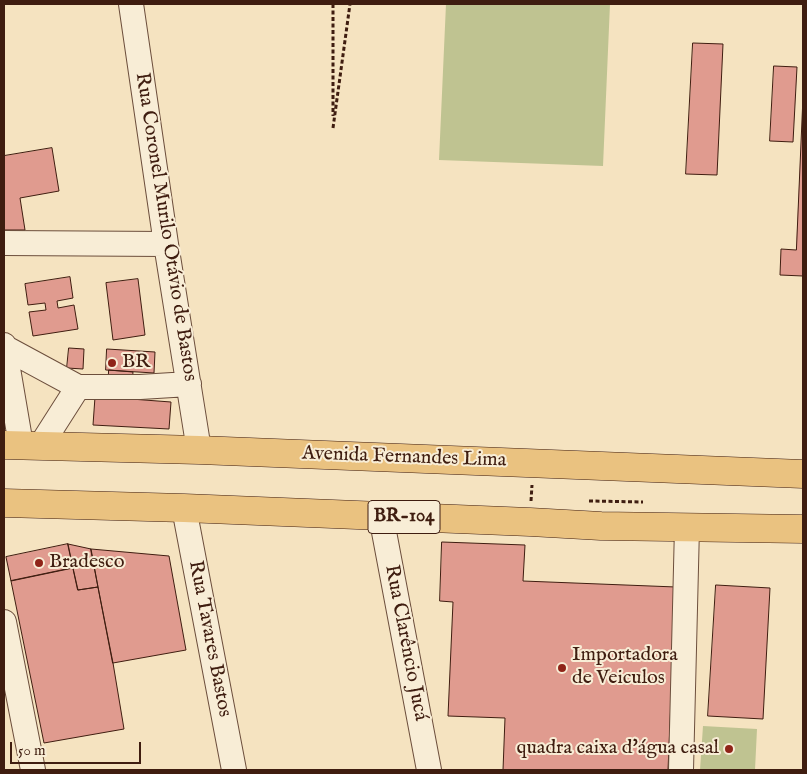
<!DOCTYPE html>
<meta charset="utf-8">
<style>
body{margin:0}
#map{position:relative;width:807px;height:774px;overflow:hidden;background:#f5e3c0;font-family:"IM FELL English",serif}
canvas{display:block}
.frame{position:absolute;inset:0;border:5px solid #3f1d10;pointer-events:none}
.scale{position:absolute;left:10px;top:742px;width:131px;height:22px;box-sizing:border-box;border:2px solid #3f1d10;border-top:0;padding-left:6px;font-size:15px;line-height:18px;white-space:nowrap;color:#3f1d10;-webkit-text-stroke:4px #f8edd6;paint-order:stroke}
</style>
<div id="map">
<canvas width="807" height="774"></canvas>
<div class="frame"></div>
<div class="scale">50 m</div>
</div>
<script>
const context = document.querySelector('canvas').getContext('2d');
context.lineJoin = 'round';
function paint(path, color) { context.fillStyle = color; context.fill(path, 'evenodd'); }
function strokePath(path, color, width, dash) { context.strokeStyle = color; context.lineWidth = width; context.lineCap = dash ? 'butt' : 'round'; context.setLineDash(dash || []); context.stroke(path); }
function drawText(font, color, halo, rows, align = 'center') {
  context.font = font + ' "IM FELL English",serif'; context.lineWidth = 4; context.setLineDash([]); context.textBaseline = 'middle'; context.strokeStyle = halo; context.fillStyle = color; for (const [text, x, y, turn = 0] of rows) {
    context.save(); context.translate(x, y); context.rotate((+turn || 0) * Math.PI / 180); context.textAlign = isNaN(turn) ? turn : align; if (halo) context.strokeText(text, 0, 0); context.fillText(text, 0, 0); context.restore();
  }
}
paint(new Path2D(`
 M446 4H610L603 166 439 160Z
 M703 726 757 729 755 770H700Z`), '#bfc391');
const building = new Path2D(`
 M693 43 723 44 717 175 686 174Z
 M774 66 797 67 793 142 770 141Z
 M803 97V276L780 275 781 249 796 250Z
 M52 148 59 191 20 198 25 230H4V156Z
 M70 277 73 298 57 301 58 308 74 305 78 329 33 336 29 312 46 310 45 303 28 305 25 284Z
 M138 279 145 335 113 340 106 283Z
 M69 348 84 349 83 369 67 368Z
 M107 349 155 352 154 373 106 370Z
 M109 370 133 372 131 399 171 402 169 429 93 425 95 397 107 398Z
 M442 542 525 545 523 581 676 587 668 770H503L505 718 448 716 453 602 440 601Z
 M68 544 73 568 11 581 6 557Z
 M68 544 91 549 98 587 78 590Z
 M91 549 169 556 186 650 113 663Z
 M73 568 78 590 98 587 113 663 124 729 44 743 11 581Z
 M716 585 770 588 763 719 708 716Z`);
paint(building, '#e09b8f');
strokePath(building, '#3f1d10', 1);
const minor = new Path2D(`
 M131 4 166 244 199 450
 M4 243 166 244
 M4 345 21 445
 M4 347 78 387
 M41 445 78 387H140L189 384
 M184 508 234 770
 M381 516 429 770
 M4 622 33 770
 M681 770 687 527`);
const highway = new Path2D(`
 M4 445 199 450 803 474
 M4 503 184 508 530 522 601 526 803 529`);
strokePath(minor, '#6c4e3c', 26);
strokePath(highway, '#3f1d10', 29);
strokePath(new Path2D(`
 M333 4V116
 M333 128 350 4
 M531 501 532 485
 M589 501 643 502`), '#3f1d10', 3, [4, 2.5]);
strokePath(minor, '#f8edd6', 24);
strokePath(highway, '#eac280', 28);
for (const [x, y, r, color] of [
 [112,363,5,"#8f2418"],
 [39,563,5,"#8f2418"],
 [562,668,5,"#8f2418"],
 [729,749,5,"#8f2418"]
]) { const dot = new Path2D(); dot.arc(x, y, r, 0, 2 * Math.PI); context.fillStyle = color; context.fill(dot); strokePath(dot, '#f8edd6', 2); }
for (const [x, y, w] of [
 [404,517,72]
]) { const box = new Path2D(); box.roundRect(x - w / 2, y - 16.5, w, 33, 4); context.fillStyle = '#f8edd6'; context.fill(box); strokePath(box, '#3f1d10', 1); }
drawText('bold 19px', '#3f1d10', null, [
 ["BR-104",404,517]
]);
drawText('20px', '#3f1d10', '#f8edd6', [
 ["Rua Coronel Murilo Otávio de Bastos",165,227,81],
 ["Avenida Fernandes Lima",404,458,2],
 ["Rua Tavares Bastos",209,639,79],
 ["Rua Clarêncio Jucá",405,643,79]
]);
drawText('20px', '#3f1d10', '#f8edd6', [
 ["BR",122,363],
 ["Bradesco",49,563],
 ["Importadora",572,656],
 ["de Veiculos",572,679],
 ["quadra caixa d'água casal",719,749,"right"]
], 'left');
</script>
